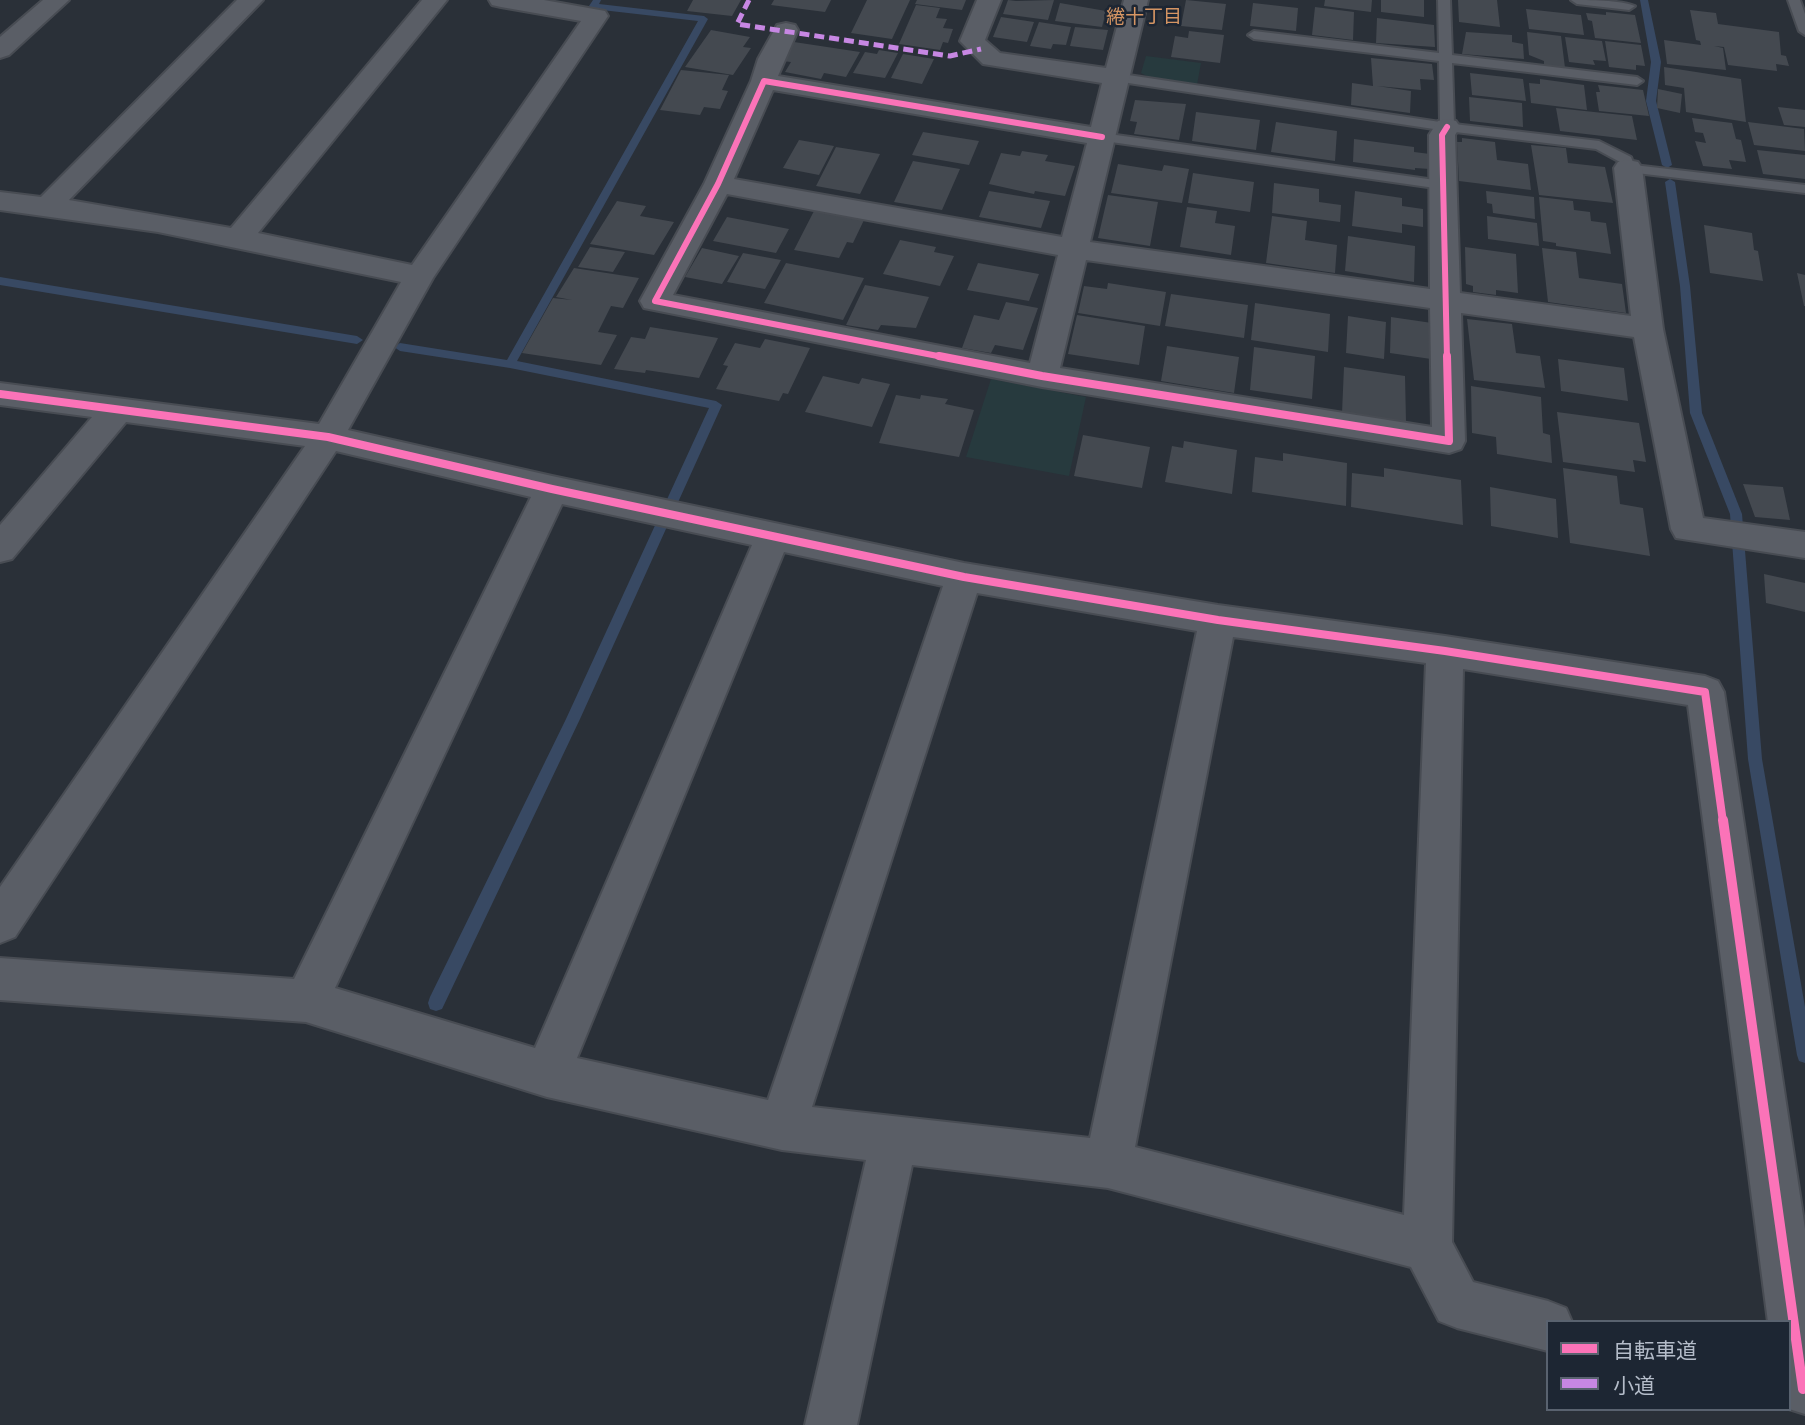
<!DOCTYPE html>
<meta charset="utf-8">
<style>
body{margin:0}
#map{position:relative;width:1805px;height:1425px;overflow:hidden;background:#2a3038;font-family:Mulish,"Noto Sans JP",sans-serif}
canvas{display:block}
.legend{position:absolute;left:1546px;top:1320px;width:245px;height:91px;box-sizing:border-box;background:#1d2633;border:2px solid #59626f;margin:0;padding:9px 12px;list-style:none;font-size:21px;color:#b4bcc9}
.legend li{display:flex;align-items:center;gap:14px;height:35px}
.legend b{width:35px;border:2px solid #59626f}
</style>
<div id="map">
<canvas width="1805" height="1425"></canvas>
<ul class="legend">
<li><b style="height:9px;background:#fb73b8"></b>自転車道</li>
<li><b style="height:9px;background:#c787e3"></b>小道</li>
</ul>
</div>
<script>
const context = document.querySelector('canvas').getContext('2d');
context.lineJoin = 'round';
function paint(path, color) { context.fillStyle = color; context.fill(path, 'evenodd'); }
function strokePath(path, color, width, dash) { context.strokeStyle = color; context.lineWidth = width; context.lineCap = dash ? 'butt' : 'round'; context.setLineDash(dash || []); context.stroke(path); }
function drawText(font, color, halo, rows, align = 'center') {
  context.font = font + ' Mulish,"Noto Sans JP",sans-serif'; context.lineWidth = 5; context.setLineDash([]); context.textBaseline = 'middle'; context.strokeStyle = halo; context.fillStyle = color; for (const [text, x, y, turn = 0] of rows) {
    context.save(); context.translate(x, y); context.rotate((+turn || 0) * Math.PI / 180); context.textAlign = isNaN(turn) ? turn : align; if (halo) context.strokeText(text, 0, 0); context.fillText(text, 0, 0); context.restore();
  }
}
paint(new Path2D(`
 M1146 56 1201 63 1197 85 1149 77 1141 73Z
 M991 379 1086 397 1069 476 966 457Z`), '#273a3e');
paint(new Path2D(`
 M593 0H601L599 4 704 16 708 19 517 361 716 401 722 405 580 719 442 1009 436 1011 430 1009 428 1003 430 997 566 719 709 408 510 368 400 351 394 347 400 343 507 360 698 21 593 9 589 6Z
 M1640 0H1648L1661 62 1656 101 1672 165 1667 168 1662 165 1646 101 1651 62Z
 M1670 179 1675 182 1690 286 1702 413 1742 514 1762 759 1805 1007V1063L1799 1061 1797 1055 1748 759 1730 514 1690 413 1680 286 1665 182Z
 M0 277 357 336 363 340 357 344 0 285Z`), '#384963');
paint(new Path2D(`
 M693 0H741L732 16 687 11Z
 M774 0H831L825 12 771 5Z
 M867 0H910L892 39 851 33Z
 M917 0H966L962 10 915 4Z
 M1008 0 1016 1 1054 0 1048 20 1003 14Z
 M1186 0 1226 4 1222 30 1181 26Z
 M1325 0H1372L1371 12 1324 6Z
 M1381 0H1424V17L1381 12Z
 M1458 0H1497L1500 27 1459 22Z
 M1060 3 1106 11 1102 27 1055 21Z
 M1253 3 1298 8 1296 31 1250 26Z
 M916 5 940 8 936 18 947 19 943 28 953 29 948 43 943 42 940 50 899 44Z
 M1315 7 1354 12 1353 40 1312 35Z
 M1526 9 1581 15 1584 35 1529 29Z
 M1690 10 1716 13 1718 24 1779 32 1781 55 1786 56 1789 66 1776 64 1777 71 1728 65 1724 47 1714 46 1723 48 1726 70 1667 64 1664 40 1701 45 1700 41 1696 40Z
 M1606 12 1635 15 1641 43 1595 38 1592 21 1588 20 1586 13 1606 15Z
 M1001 17 1034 22 1027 42 993 37Z
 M1377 18 1434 25 1435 47 1376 43Z
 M1039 22 1071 27 1066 45 1053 44 1051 49 1030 46Z
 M1075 27 1108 30 1103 50 1070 46Z
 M711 30 750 37 743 47 751 48 733 75 685 67Z
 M1189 31 1224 35 1220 63 1171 57 1175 36 1188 38Z
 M1466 32 1512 35V42L1523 44 1524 59 1462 54Z
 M1527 32 1561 36 1565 68 1544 65V61L1529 55Z
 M1565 37 1602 41 1606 61 1593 60 1595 65 1569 62Z
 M1605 41 1641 45 1645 66 1636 65V70L1609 67Z
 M794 42 860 52 846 77 824 73 821 79 785 72 791 62 782 61Z
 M879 50 898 53 885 78 853 73 865 52 877 54Z
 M903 54 934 59 922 84 891 78Z
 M1371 58 1432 64 1434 80 1420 79 1421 90 1377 86 1411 91 1410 113 1351 105 1352 83 1373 86Z
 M1664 67 1741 79 1746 122 1686 112 1684 88 1665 85Z
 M681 70 729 75 722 90 728 91 720 109 704 107 700 115 660 110Z
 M1470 73 1523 79 1526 101 1472 95Z
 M1540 79 1584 85 1587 110 1531 103 1529 83 1540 84Z
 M1598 85 1643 90 1649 116 1599 111 1596 92H1600Z
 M1658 89 1682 94 1680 113 1657 108Z
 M1469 97 1522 103 1523 127 1470 121Z
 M1135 100 1186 104 1179 140 1134 134 1137 122 1130 121Z
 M1778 107 1805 110V127L1784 125Z
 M1556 108 1632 116 1637 140 1560 131Z
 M1196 112 1260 120 1256 150 1192 141Z
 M1692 118 1732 123 1736 139 1741 140 1746 162 1729 160 1732 169 1703 166 1695 141 1706 143 1703 133 1695 132Z
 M1276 122 1337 131 1335 161 1271 152Z
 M1748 122 1804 129 1805 151 1754 145Z
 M923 132 979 141 969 165 912 155Z
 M1462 138 1495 142 1497 160 1528 164 1531 190 1459 181 1457 142H1462Z
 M1354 139 1414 147V152L1430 154V169L1415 168V170L1353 162Z
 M799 140 834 146 819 175 783 168Z
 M1531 145 1566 148 1568 163 1605 167 1613 203 1539 195Z
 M836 147 880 154 860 194 816 186Z
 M1757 150 1805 155V179L1763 174Z
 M1022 151 1048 155 1045 161 1075 166 1065 196 1035 191 1034 194 989 184 1001 153 1020 156Z
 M913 161 960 169 942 210 894 202Z
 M1118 164 1162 171 1164 165 1189 169 1182 203 1111 193Z
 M1193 173 1254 182 1250 212 1188 203Z
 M1274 183 1319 189V202L1341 205 1340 222 1272 213Z
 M989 191 1050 201 1041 228 979 217Z
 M1355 191 1402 198V206L1423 209V227L1402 224V233L1352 226Z
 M1486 191 1534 197 1535 219 1493 213 1492 204 1487 203Z
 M1108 195 1158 202 1150 246 1098 238Z
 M1539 197 1573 201 1574 210 1590 212 1591 221 1606 223 1611 254 1556 246V243L1543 241Z
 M617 201 646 206 640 216 674 222 654 255 590 244Z
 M1187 207 1217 211 1215 223 1235 226 1231 255 1180 247Z
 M814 211 864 220 853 243 847 242 839 258 794 250Z
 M1272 216 1307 221 1305 240 1337 245 1335 273 1266 263Z
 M1487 216 1537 223 1539 246 1488 239Z
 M727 217 789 229 776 253 713 241Z
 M1704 225 1752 233 1754 250 1758 251 1763 281 1710 273Z
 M1348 236 1415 246 1414 282 1345 271Z
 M900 240 936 247 934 252 954 256 940 286 883 274Z
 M590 247 625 252 613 272 578 267Z
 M1465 247 1516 254 1518 293 1496 290V295L1473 292V286L1466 284Z
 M702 248 739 256 722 284 685 277Z
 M1542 248 1576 252 1579 278 1622 284 1626 313 1548 302Z
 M743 253 781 260 765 289 727 282Z
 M786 263 864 278 843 320 764 303Z
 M978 263 1039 274 1029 301 967 290Z
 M574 268 639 278 623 308 611 306 598 332 617 335 601 365 522 353 553 298 572 300 556 297Z
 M1797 273 1805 275V306H1804Z
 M1108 283 1166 292 1160 326 1078 313 1084 286 1107 289Z
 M865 285 929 297 916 328 881 325 878 330 846 325Z
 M1171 294 1248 305 1244 338 1165 326Z
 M1006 302 1038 308 1023 350 995 345 991 353 962 348 974 315 999 320Z
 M1255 303 1330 314 1328 352 1251 340Z
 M1077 315 1145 326 1139 365 1068 354Z
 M1348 316 1386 322 1384 359 1346 353Z
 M1391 317 1432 323 1431 359 1390 353Z
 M1467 319 1512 324 1516 353 1540 356 1545 388 1474 380Z
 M650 327 718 338 699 378 646 370 645 373 614 369 631 337 645 339Z
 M765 339 810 348 788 394 783 393 779 401 716 389 728 366 723 365 735 343 760 348Z
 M1167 346 1239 357 1234 393 1161 381Z
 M1254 347 1315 356 1312 399 1250 390Z
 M1558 359 1624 368 1628 401 1561 391Z
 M1344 367 1405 376 1406 422 1342 413Z
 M823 376 859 384 862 378 890 384 872 427 805 412Z
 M1471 386 1541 397 1543 433 1550 435 1552 463 1497 454 1496 437 1472 433Z
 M896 395 920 399 921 395 948 399 945 404 974 410 959 457 879 443Z
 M1557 412 1639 423 1646 462 1633 460 1635 472 1563 462Z
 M1083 435 1150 447 1142 488 1074 476Z
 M1184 441 1237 450 1232 494 1165 482 1172 446 1183 448Z
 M1283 453 1347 463 1346 506 1252 492 1255 457 1283 461Z
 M1384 468 1461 480 1463 525 1351 507 1352 473 1384 477Z
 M1563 468 1617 476 1620 504 1643 508 1650 556 1570 543Z
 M1743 484 1783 487 1790 520 1755 517Z
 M1490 487 1556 499 1558 538 1491 526Z
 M1764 574 1805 583V612L1766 603Z`), '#444950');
const lane = new Path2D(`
 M1438 0H1450L1452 55 1637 77 1643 81 1637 85 1452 63 1454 124 1599 141 1631 157 1634 165 1805 185V193L1628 172 1623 171 1620 162 1596 149 1447 131 1115 81 1109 77 1115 73 1440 122 1439 61 1254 39 1248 35 1254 31 1439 53Z
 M1571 0C1589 0 1620 0 1635 6L1629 10 1577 4Z
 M1788 0H1800L1805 14V35L1799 31Z
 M1102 133 1442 181 1449 185 1442 189 1097 140 1095 137Z`);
const street = new Path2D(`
 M43 0H69L9 55 0 58V37Z
 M237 0H263L69 200 231 228 422 0H447L258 233 412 265 581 21 501 7 492 5 489 0H544L605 11 608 16 433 278 348 430 552 476 964 563 1218 605 1445 636 1705 676 1718 681 1724 692 1805 1229V1414L1789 1409V1322H1768L1688 705 1463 669 1452 1242 1473 1282 1548 1301 1566 1308 1572 1322H1548V1351L1457 1328 1439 1321 1411 1267 1108 1188 912 1165 857 1425H805L866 1160 782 1150 547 1097 306 1022 0 1000V958L294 979 531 497 336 451 15 937 0 943V887L305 446 126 422 12 559 0 562V525L92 417 0 405V383L319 424 401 282 158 232 0 210V192L41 197ZM562 504 752 545 535 1048 335 988ZM784 552 943 586 768 1100 577 1058ZM977 593 1197 631 1090 1138 812 1107ZM1233 637 1426 663 1404 1215 1135 1147Z
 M977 0H1001L985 40 1000 53 1106 68 1124 0H1148L1090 242 1430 289 1429 135 1438 121 1447 119 1456 121 1460 127 1455 135 1460 293 1631 316 1614 168 1618 162 1628 160 1638 162 1642 168 1663 329 1703 518 1805 532V558L1676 538 1671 529 1634 337 1461 313 1465 441 1461 449 1449 453 1042 387 644 308 640 301 704 184 751 81 758 59 777 25 786 23 795 25 798 30 778 76 1091 127 1102 83 983 64 960 41ZM773 90 1087 143 1062 237 734 179ZM727 194 1058 255 1030 363 673 295ZM1086 260 1430 308 1432 427 1060 368Z`);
strokePath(lane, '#484c53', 4);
strokePath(street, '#484c53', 4);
paint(lane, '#5a5e66');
paint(street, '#5a5e66');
strokePath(new Path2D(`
 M749 0 737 24 950 56 981 49`), '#c787e3', 5, [10, 5]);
strokePath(new Path2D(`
 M948 358 655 301 718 184 764 81 1102 137
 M1447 358 1442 135 1447 127`), '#fb73b8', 6);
strokePath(new Path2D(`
 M939 356 1042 376 1449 441 1447 356
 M0 394 328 437 552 489 964 577 1218 620 1445 651 1705 692 1723 822`), '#fb73b8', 8);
strokePath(new Path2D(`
 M1723 820 1803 1389`), '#fb73b8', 10);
drawText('19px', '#d59563', '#1d2633', [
 ["綣十丁目",1144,17]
]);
</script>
